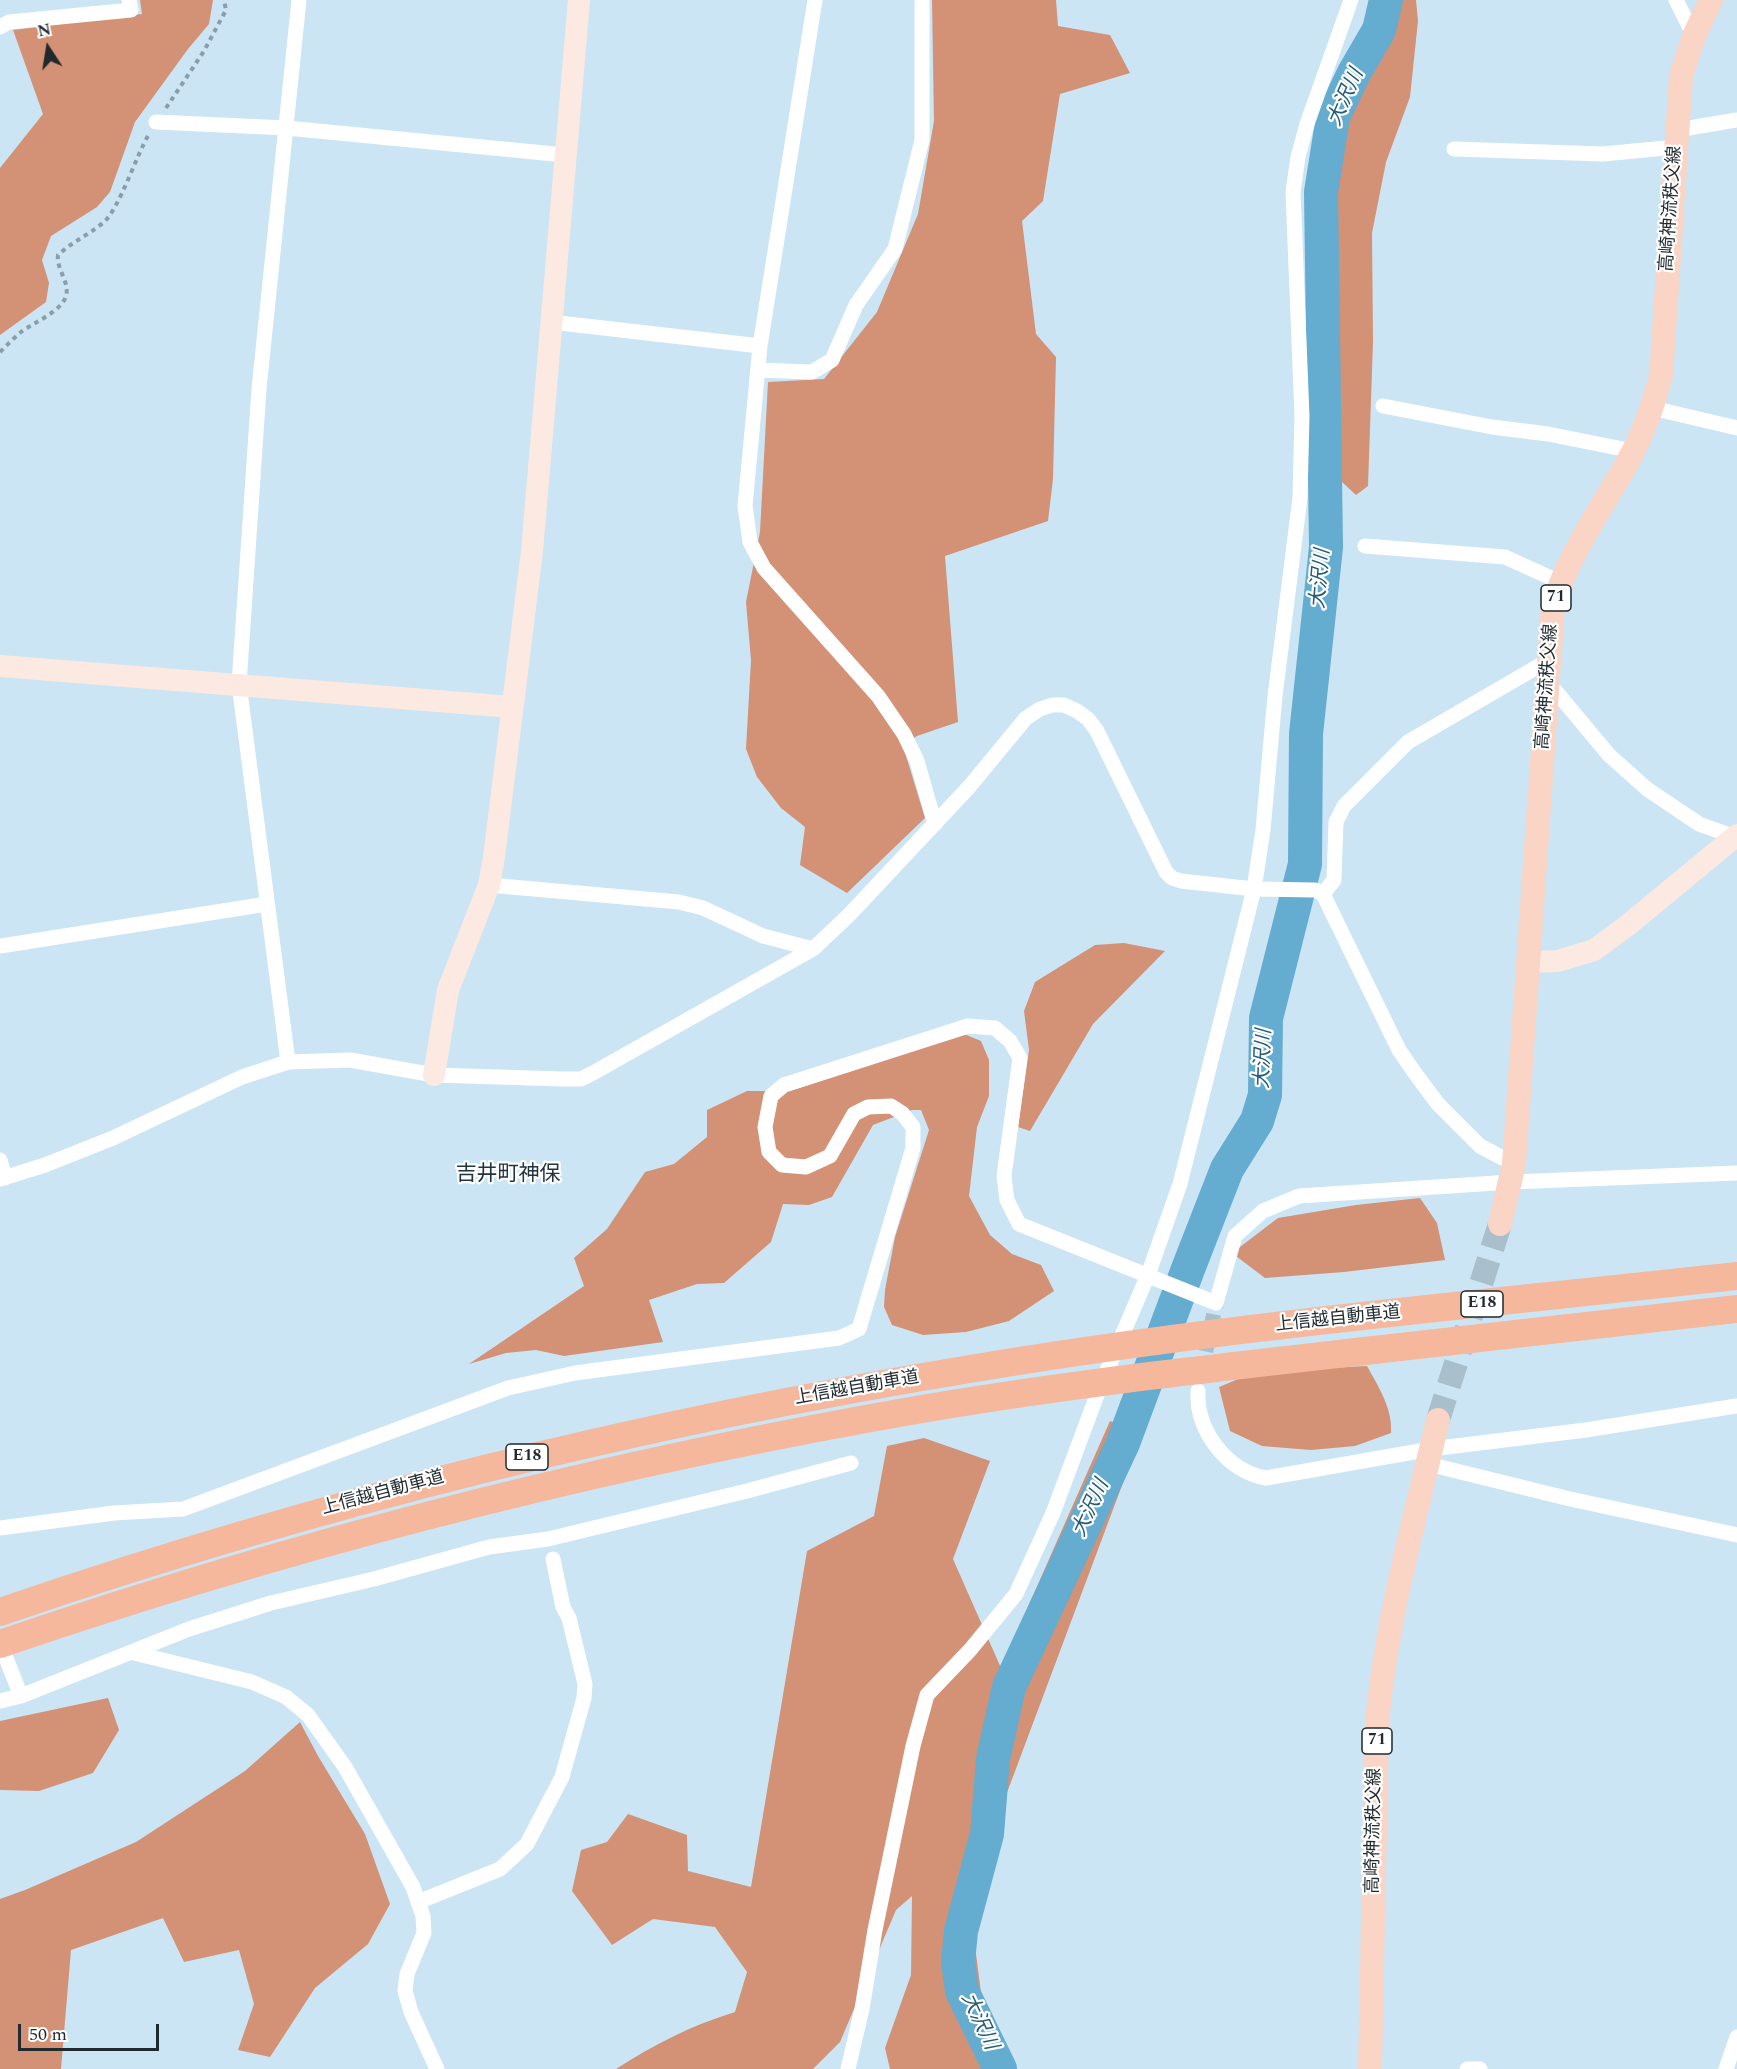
<!DOCTYPE html>
<meta charset="utf-8">
<style>
body{margin:0}
#map{position:relative;width:1737px;height:2069px;overflow:hidden;background:#cbe5f4;font-family:Spectral,serif}
canvas{display:block}
.north{position:absolute;left:18px;top:18px;width:60px;height:60px;-webkit-text-stroke:4px #fff;paint-order:stroke;rotate:348deg;font-size:16px;font-weight:700;line-height:24px;text-align:center;color:#1f292e}
.north::after{content:'';display:block;margin:auto;width:21px;height:27px;background:#1f292e;clip-path:polygon(50% 0,100% 100%,50% 72%,0 100%)}
.scale{position:absolute;left:18px;top:2024px;width:141px;height:27px;box-sizing:border-box;border:3px solid #1f292e;border-top:0;padding-left:8px;font-size:18px;line-height:21px;white-space:nowrap;color:#1f292e;-webkit-text-stroke:4px #fff;paint-order:stroke}
</style>
<div id="map">
<canvas width="1737" height="2069"></canvas>
<div class="north">N</div>
<div class="scale">50 m</div>
</div>
<script>
const context = document.querySelector('canvas').getContext('2d');
context.lineJoin = 'round';
function paint(path, color) { context.fillStyle = color; context.fill(path, 'evenodd'); }
function strokePath(path, color, width, dash) { context.strokeStyle = color; context.lineWidth = width; context.lineCap = dash ? 'butt' : 'round'; context.setLineDash(dash || []); context.stroke(path); }
function drawText(font, color, halo, rows, align = 'center') {
  context.font = font + ' Spectral,"Noto Sans JP",serif'; context.lineWidth = 4.5; context.setLineDash([]); context.textBaseline = 'middle'; context.strokeStyle = halo; context.fillStyle = color; for (const [text, x, y, turn = 0] of rows) {
    context.save(); context.translate(x, y); context.rotate((+turn || 0) * Math.PI / 180); context.textAlign = isNaN(turn) ? turn : align; if (halo) context.strokeText(text, 0, 0); context.fillText(text, 0, 0); context.restore();
  }
}
paint(new Path2D(`
 M140 0H213L209 24 188 49 135 122 110 192 97 207 51 236 42 260 49 283 46 302 0 335V168L43 114 13 30 142 14Z
 M932 0H1056L1058 26 1110 35 1130 73 1060 94 1043 201 1022 221 1036 334 1056 357 1053 479 1048 521 945 556 958 722 917 736 903 746 925 818 847 893 800 865 805 827 781 808 757 777 746 749 751 660 746 602 760 532 768 382 824 379 877 312 918 214 934 121Z
 M1397 0H1416L1418 21 1410 97 1386 162 1372 233 1373 342 1368 486 1356 495 1341 481 1328 214 1337 132 1351 100 1372 62Z
 M1124 943 1165 951 1093 1024 1030 1131 1018 1127 1029 1050 1024 1011 1035 982 1095 945Z
 M964 1034 981 1041 989 1060V1096L977 1127 969 1196 990 1235 1012 1254 1041 1265 1054 1291 1009 1321 966 1332 923 1335 892 1325 884 1307 885 1290 895 1237 929 1130 921 1110H912L873 1125 832 1197 809 1205 783 1204 771 1242 724 1283 697 1284 649 1300 663 1342 564 1356 536 1350 506 1353 469 1364 584 1286 574 1258 607 1229 645 1172 674 1164 707 1137V1110L747 1091H790Z
 M1420 1198 1437 1223 1445 1260 1344 1272 1265 1278 1232 1253 1278 1218 1356 1205Z
 M1367 1366C1378 1386 1393 1409 1391 1433L1355 1446 1311 1450 1262 1446 1230 1431 1219 1387 1243 1377 1306 1369Z
 M1110 1421 1142 1432 1005 1798 973 1931 991 2069H890L885 2048 911 1975 912 1896 896 1910 840 2042 813 2069H616C655 2044 690 2026 735 2012L747 1972 715 1927 653 1919 612 1945 572 1891 581 1850 607 1842 628 1814 687 1835 688 1871 751 1887 807 1551 874 1516 887 1446 924 1438 990 1461 953 1559 1001 1668Z
 M108 1698 119 1730 93 1773 39 1791 0 1790V1721Z
 M300 1722 318 1756 365 1834 390 1904 368 1944 315 1988 270 2057 238 2050 254 2004 239 1950 184 1962 163 1918 71 1950 61 2069H0V1899L25 1890 136 1842 245 1771Z`), '#d39175');
strokePath(new Path2D(`
 M1000 2069 962 1991 958 1962 961 1931 987 1834 993 1759 1009 1687 1123 1443 1188 1269 1227 1169 1257 1121 1265 1095 1266 1018 1305 864 1306 734 1326 547 1321 192 1333 117 1354 73 1379 30 1386 0`), '#64acd0', 34);
strokePath(new Path2D(`
 M1201 1374 1216 1303`), '#a9bfcc', 15, [15, 8]);
strokePath(new Path2D(`
 M1438 1420 1500 1224`), '#a9bfcc', 24, [24, 12]);
strokePath(new Path2D(`
 M166 108 204 51 226 10 224 0
 M0 352C7 345 14 338 21 332 33 323 62 311 66 296 70 282 56 269 58 255 72 242 90 234 104 222 120 207 136 156 149 134`), '#8a9eaa', 4, [4.5, 4.5]);
strokePath(new Path2D(`
 M815 0 760 346 745 506 750 542 764 568 878 696 904 734 917 761 935 824
 M1676 0 1694 36
 M0 27 9 22 131 10 129 0
 M156 122 287 128 565 155
 M1677 130 1737 120
 M1454 149 1603 154 1676 147
 M551 322 760 346
 M758 370 812 372 832 360 856 305 895 249 922 140V0
 M1383 406 1492 427 1548 434 1633 451
 M1652 408 1737 428
 M1365 546 1505 557 1560 582
 M1548 682 1609 755 1647 789 1699 824 1735 837
 M489 885 679 902 703 908 763 936 813 949
 M1323 894 1334 880 1336 822 1344 806 1408 742 1549 660
 M0 946 267 904
 M288 1062 239 684 259 389 299 0
 M0 1160 5 1178
 M0 1179 45 1165 113 1138 242 1077 288 1062 350 1060 434 1075 562 1079H581L593 1073 813 949 849 915 969 787 1026 718 1040 709 1052 705H1064L1077 711 1088 719 1097 731 1166 872 1172 878 1181 881 1254 889 1315 890 1323 894 1399 1050 1417 1076 1438 1104 1480 1146 1514 1164
 M1198 1391C1196 1431 1227 1471 1266 1478L1431 1449 1586 1430 1737 1406
 M1428 1464 1570 1499 1737 1535
 M0 1528 114 1513 183 1509 508 1388 575 1373 839 1338 859 1329 913 1148V1127L902 1113 891 1106 868 1107 854 1114 830 1156 806 1167 782 1165 769 1152 765 1127 771 1096 784 1085 968 1026 995 1028 1010 1041 1020 1058 1004 1176 1007 1200 1019 1224 1216 1303 1235 1236 1263 1211 1299 1196 1511 1182 1737 1173
 M0 1643 21 1696
 M134 1653 252 1682 286 1697 308 1715 345 1767 413 1887 423 1916 424 1933 407 1974 405 1991 411 2012 437 2069
 M0 1701 21 1696 189 1629 271 1603 374 1579 489 1547 548 1539 747 1491 851 1463
 M418 1902 500 1869 527 1844 562 1777 584 1698 585 1684 569 1618 563 1607 553 1559
 M848 2069 862 2009 875 1930 913 1746 927 1695 970 1650 1016 1594 1053 1513 1100 1387 1148 1275 1180 1184 1254 889 1263 830 1275 696 1300 498 1302 416 1293 192 1298 157 1307 124 1351 0
 M1467 2069H1480
 M1726 2069 1737 2037`), '#fff', 15);
strokePath(new Path2D(`
 M0 666 512 707
 M1530 962 1558 961 1594 950 1628 925 1737 835
 M434 1075 448 990 489 885 494 857 532 551 579 0`), '#fceae2', 22);
strokePath(new Path2D(`
 M1500 1224 1514 1164 1553 606C1569 552 1605 504 1632 454 1645 429 1654 402 1661 375L1681 76 1694 36 1711 0
 M1370 2069 1377 1724C1386 1621 1414 1521 1438 1420`), '#fad4c4', 24);
strokePath(new Path2D(`
 M0 1612C318 1503 644 1422 976 1368 1228 1326 1483 1304 1737 1276
 M0 1644C284 1547 575 1472 871 1418 1037 1387 1206 1369 1374 1350 1495 1337 1616 1323 1737 1309`), '#f6b89d', 28);
for (const [x, y, w] of [
 [1556,598,30],
 [1482,1304,42],
 [527,1457,42],
 [1377,1741,30]
]) { const box = new Path2D(); box.roundRect(x - w / 2, y - 13, w, 26, 4.5); context.fillStyle = '#fff'; context.fill(box); strokePath(box, '#1f292e', 1.5); }
drawText('bold 16px', '#1f292e', null, [
 ["71",1556,598],
 ["E18",1482,1304],
 ["E18",527,1457],
 ["71",1377,1741]
]);
drawText('18px', '#1f292e', '#fff', [
 ["高崎神流秩父線",1672,209,-86],
 ["高崎神流秩父線",1548,687,-86],
 ["上信越自動車道",1338,1320,-6],
 ["上信越自動車道",857,1389,-10],
 ["上信越自動車道",383,1494,-15],
 ["高崎神流秩父線",1375,1831,-89]
]);
drawText('italic 20px', '#255d77', '#fff', [
 ["大沢川",1347,98,-66],
 ["大沢川",1322,579,-85],
 ["大沢川",1265,1059,-88],
 ["大沢川",1092,1509,-65],
 ["大沢川",978,2022,65]
]);
drawText('21px', '#203540', '#fff', [
 ["吉井町神保",508,1176]
]);
</script>
